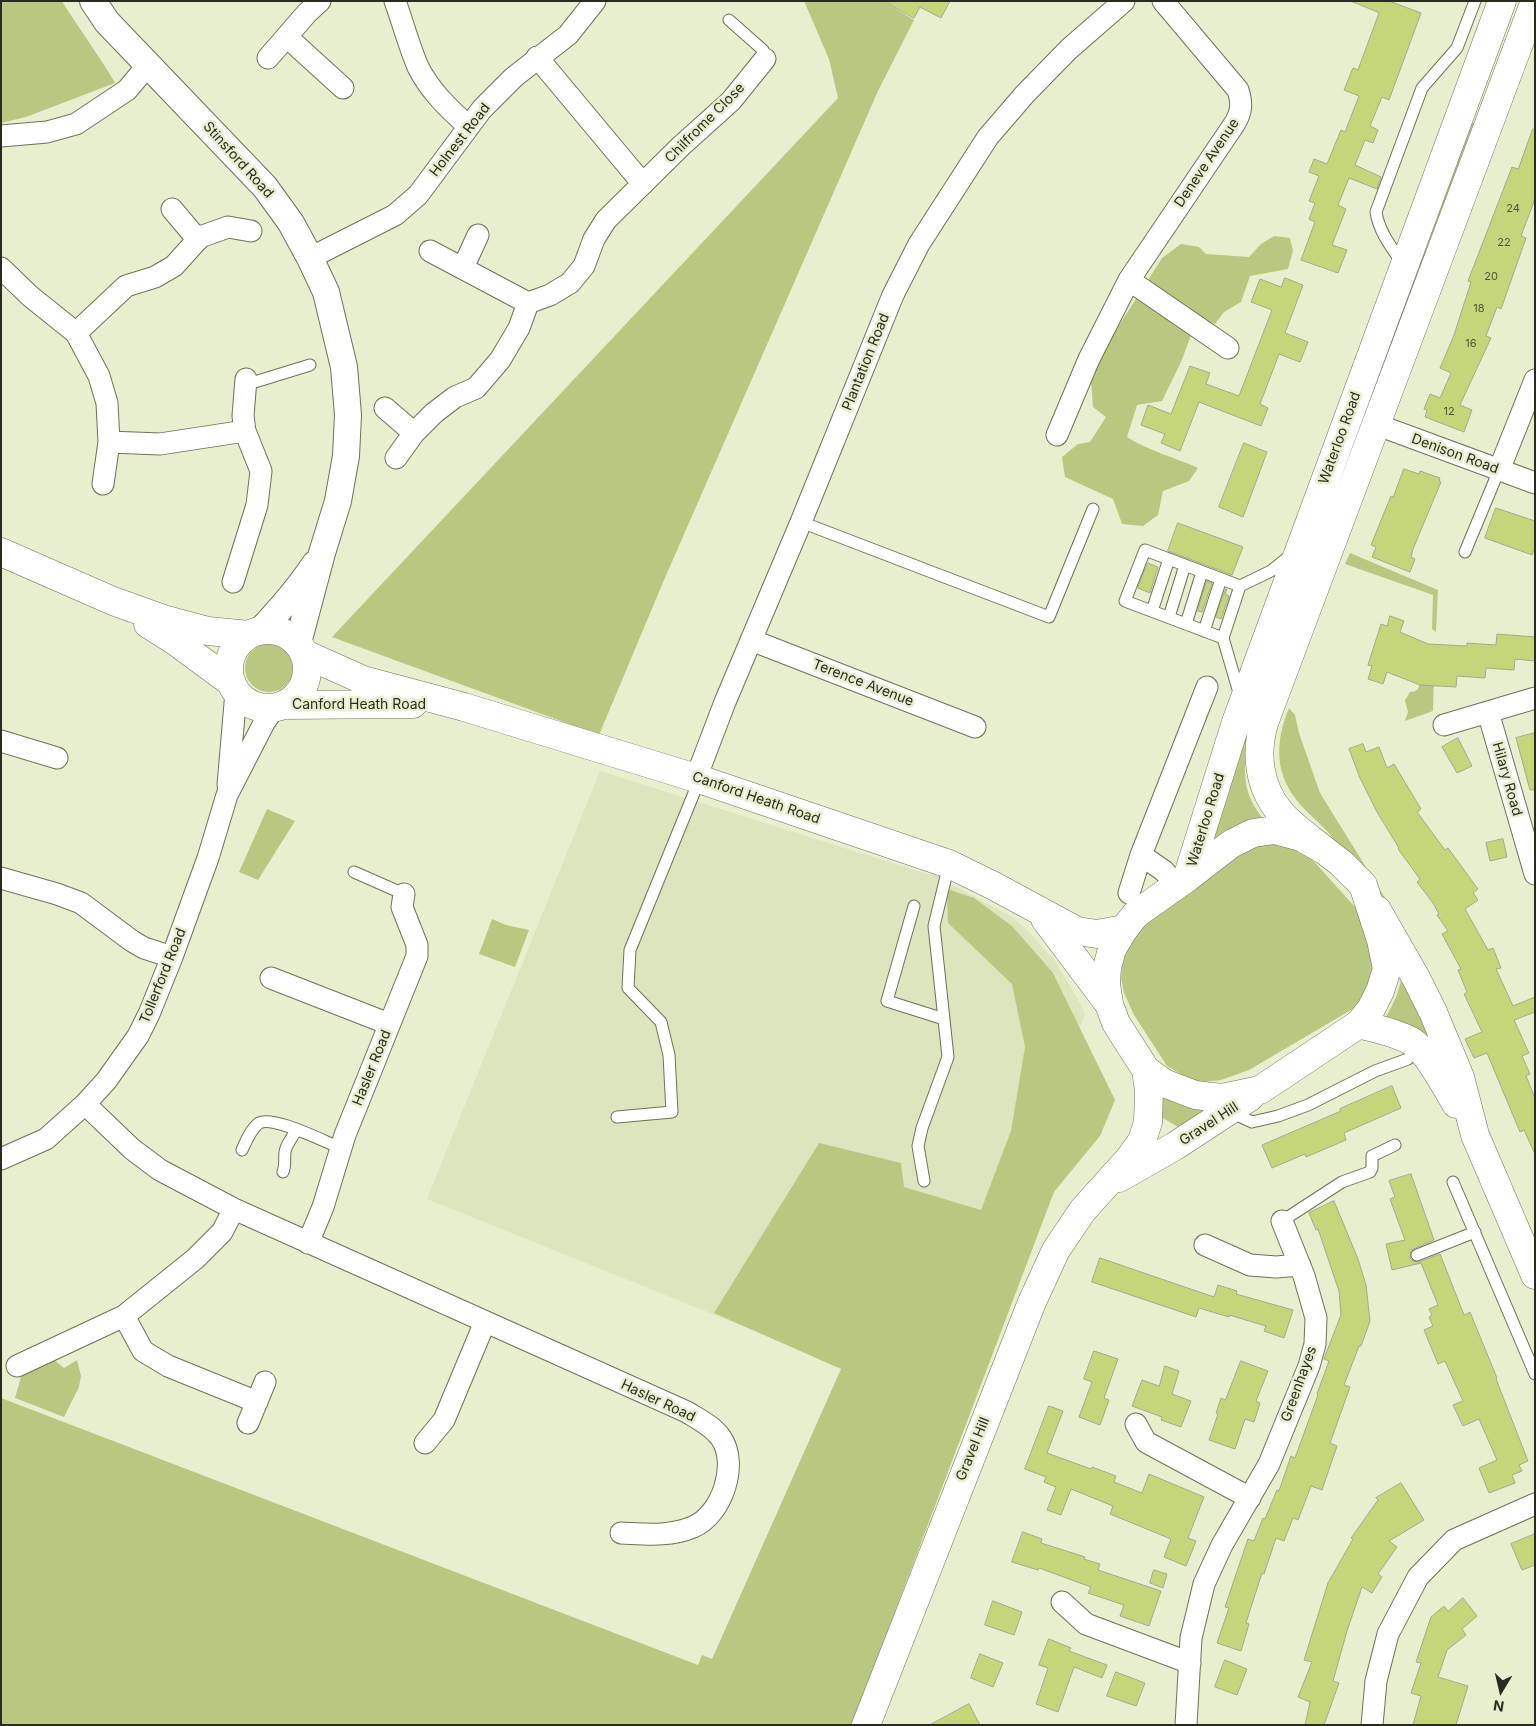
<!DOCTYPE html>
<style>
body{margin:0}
#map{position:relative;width:1536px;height:1726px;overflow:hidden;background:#e7efcf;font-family:Inter,sans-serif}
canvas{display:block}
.frame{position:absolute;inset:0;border:2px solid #292b1f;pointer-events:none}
.north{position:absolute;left:1476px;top:1666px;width:50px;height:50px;-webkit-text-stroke:4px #e7efcf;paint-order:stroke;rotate:189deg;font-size:14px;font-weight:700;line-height:20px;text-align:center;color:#292b1f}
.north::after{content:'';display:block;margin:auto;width:18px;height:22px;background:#292b1f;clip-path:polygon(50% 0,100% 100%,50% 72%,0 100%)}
</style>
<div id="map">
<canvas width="1536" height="1726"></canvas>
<div class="frame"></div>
<div class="north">N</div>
</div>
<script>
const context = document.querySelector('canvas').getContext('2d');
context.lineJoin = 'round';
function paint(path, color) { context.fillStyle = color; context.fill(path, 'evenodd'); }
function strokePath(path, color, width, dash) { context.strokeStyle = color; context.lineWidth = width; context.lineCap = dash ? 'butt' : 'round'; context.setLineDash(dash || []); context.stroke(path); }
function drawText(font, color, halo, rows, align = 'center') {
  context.font = font + ' Inter,sans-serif'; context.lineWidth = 5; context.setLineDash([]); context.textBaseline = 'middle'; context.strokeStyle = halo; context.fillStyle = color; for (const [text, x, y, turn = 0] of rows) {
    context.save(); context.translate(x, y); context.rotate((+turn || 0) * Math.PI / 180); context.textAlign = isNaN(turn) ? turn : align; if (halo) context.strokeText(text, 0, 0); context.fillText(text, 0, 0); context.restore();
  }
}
paint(new Path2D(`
 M600 771 930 875 932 869 950 884 1014 918 1032 935 1049 955 1051 954 1080 1003 1085 1014 938 1405 427 1199Z`), '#dce5be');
paint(new Path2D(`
 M1 1H62C79 29 99 55 115 83L26 117 1 123Z
 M804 1H884L914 20 878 91 664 580 599 735 332 637 838 98 829 59Z
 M1472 123 1476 124 1368 409 1359 406 1395 333Z
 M1274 236 1290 238 1293 251 1288 269 1250 276 1241 302 1224 312 1215 324 1198 317 1181 362 1162 401 1137 405 1127 437C1149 451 1174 457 1198 468L1189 481 1163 491 1158 515 1143 526 1122 524 1113 499 1065 477 1062 457 1078 444 1090 442 1106 417 1093 407 1091 380 1111 338 1162 258 1181 244 1199 247 1206 254 1249 257 1261 244Z
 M1350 553 1438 590 1436 632 1432 629 1433 595 1345 564Z
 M245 668a24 24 0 1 1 48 0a24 24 0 1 1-48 0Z
 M1434 677 1433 711 1405 721 1408 712 1405 700 1410 692C1418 692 1419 687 1421 680Z
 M1258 685C1252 718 1239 760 1248 792 1251 802 1257 811 1263 819L1224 831 1213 839Z
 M1289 708 1295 715 1299 733 1320 793 1395 914C1374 889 1354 862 1332 837 1321 823 1306 813 1295 798 1274 770 1276 739 1289 708Z
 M267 809 295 821 258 880 239 872Z
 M1257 844H1289L1310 857 1355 907 1365 923 1375 955 1372 981 1356 1007 1249 1070 1221 1080 1203 1082 1191 1080 1167 1066 1134 1015 1124 993 1121 978 1123 962 1132 938 1150 920 1230 857Z
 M947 889 974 898 1012 926 1053 973 1115 1100 1100 1136 1054 1192 852 1725H1V1398L698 1665 702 1655 712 1659 841 1369 714 1313 819 1143 901 1163 904 1187 981 1210 1011 1131 1025 1047 1012 984 948 923Z
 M492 919 506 925 529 930 515 967 479 954Z
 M1403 970 1428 1029 1427 1037 1385 1018C1395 1002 1400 989 1403 970Z
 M1161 1093 1209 1110 1178 1127 1161 1117 1162 1105Z
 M51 1357 64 1368 77 1360 81 1376 79 1387 64 1417 15 1398 23 1370Z`), '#b9c881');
const building = new Path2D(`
 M885 1H950L941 18 920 7 914 18Z
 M1351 1H1389L1421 13 1389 100 1382 97 1370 126 1378 130 1373 143 1365 140 1355 165 1381 177 1377 189 1349 178 1338 205 1346 209 1332 245 1347 250 1338 273 1301 260 1315 222 1309 219 1315 203 1309 201 1319 176 1309 172 1314 159 1327 164 1341 130 1345 132 1359 96 1344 90 1353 68 1358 70 1379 13Z
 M1533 129H1535V199L1521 236 1526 238 1501 309 1497 307 1486 336 1491 338 1460 405 1472 410 1464 432 1425 417 1427 410 1424 409 1430 394 1440 398 1451 373 1440 368 1454 335 1471 282 1468 281 1512 167 1518 169Z
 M1285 278 1303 285 1285 333 1308 342 1300 362 1279 354 1260 404 1268 408 1261 426 1199 402 1180 451 1161 443 1165 434 1141 425 1148 405 1171 414 1190 366 1210 373 1206 384 1239 396 1272 310 1251 302 1260 279 1281 287Z
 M1244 443 1267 452 1243 517 1219 507Z
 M1404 469 1419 474 1420 471 1440 478 1439 481 1441 482 1413 549 1411 557 1415 559 1410 572 1372 557 1376 547 1371 545 1391 496 1393 497Z
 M1496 508 1535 521V547L1532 555 1485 538Z
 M1178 523 1243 547 1232 575 1168 551Z
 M1148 563 1158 567 1150 593 1138 588Z
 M1207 581 1212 583 1202 612 1198 611Z
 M1226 589H1227L1225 594 1229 596 1221 619 1216 617Z
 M1390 616 1404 621 1400 632 1428 644 1467 646V643L1496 645 1497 634 1535 637V661L1515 659 1514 670 1486 668 1485 678 1457 676 1456 687 1420 685 1387 672 1383 684 1368 679 1372 666 1368 665 1381 624 1387 626Z
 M1535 733V790H1530L1516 738Z
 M1458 738 1472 766 1457 773 1442 747Z
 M1363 744 1366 752 1379 747 1387 768 1394 764 1421 809 1417 812 1445 850 1448 848 1478 889 1473 893 1478 900 1465 909 1488 950 1493 948 1501 968 1496 969 1513 1006 1535 997V1012L1514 1020 1529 1053 1522 1056 1530 1074 1526 1076 1535 1098V1154L1524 1130 1520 1132 1487 1053 1474 1058 1465 1039 1482 1032 1464 994 1467 992 1458 970 1461 969 1442 934 1448 931 1437 915 1439 914 1433 903 1417 882 1420 879 1398 849 1399 848 1377 812 1360 778 1349 749Z
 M1503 839 1507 857 1490 861 1486 843Z
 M1392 1086 1401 1108 1344 1133 1346 1140 1306 1157 1305 1154 1272 1168 1262 1145 1341 1111 1340 1109Z
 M1411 1174 1434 1240 1411 1250 1410 1258 1413 1261 1419 1262 1440 1254 1464 1315 1470 1312 1497 1378 1496 1379 1528 1461 1519 1465 1522 1471 1512 1475 1515 1483 1489 1493 1479 1468 1497 1460 1479 1419 1463 1426 1453 1405 1463 1401 1445 1361 1438 1364 1424 1330 1433 1326 1429 1317 1432 1315 1429 1309 1438 1305 1421 1263 1392 1270 1386 1244 1405 1240 1390 1199 1395 1197 1389 1181Z
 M1334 1201 1358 1259 1366 1285 1370 1321 1361 1346H1359L1344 1385 1350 1387 1330 1443 1337 1446 1322 1490 1311 1486 1298 1520 1293 1518 1284 1541 1276 1538 1264 1574 1262 1573 1246 1623 1249 1624 1241 1651 1217 1643 1229 1608 1225 1607 1248 1539 1254 1541 1263 1518 1265 1519 1277 1490 1279 1491 1291 1456 1295 1458 1318 1395 1317 1394 1329 1361 1324 1359 1325 1356 1341 1315 1339 1291 1318 1229 1316 1230 1309 1213Z
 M1100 1258 1214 1297 1218 1285 1237 1291 1236 1294 1293 1310 1284 1338 1264 1331 1266 1326 1229 1315V1317L1199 1308 1196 1317 1092 1282Z
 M1094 1351 1118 1359 1104 1398 1109 1400 1100 1425 1079 1417 1092 1382 1084 1379Z
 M1241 1361 1268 1371 1256 1401 1260 1403 1254 1422 1245 1419 1235 1449 1209 1440 1218 1414 1216 1413 1221 1398 1225 1400Z
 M1165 1366 1179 1371 1172 1394 1191 1401 1181 1427 1161 1420 1162 1417 1132 1406 1142 1380 1159 1386Z
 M1049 1406 1063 1411 1047 1453 1091 1469 1092 1467 1116 1476 1114 1482 1142 1493 1149 1474 1204 1497 1188 1538 1196 1541 1186 1566 1164 1557 1171 1539 1110 1514 1113 1506 1071 1489 1061 1515 1047 1510 1056 1487 1044 1482 1046 1477 1025 1469Z
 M1401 1483 1424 1520 1389 1541 1397 1547 1378 1574 1382 1577 1372 1593 1362 1587 1347 1631 1333 1681 1339 1683 1324 1725H1305L1310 1702 1298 1697 1312 1662 1304 1660 1328 1583 1353 1539 1351 1538 1378 1500 1376 1498Z
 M1023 1532 1042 1539 1041 1543 1085 1557 1084 1559 1100 1564 1098 1570 1161 1591 1149 1626 1120 1616 1124 1605 1088 1593 1091 1587 1039 1568 1038 1570 1012 1562Z
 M1535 1534V1565L1522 1570 1511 1544Z
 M1154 1570 1167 1574 1163 1588 1150 1583Z
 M1463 1598 1477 1616 1462 1629 1466 1635 1447 1650 1438 1677 1468 1686 1456 1725H1413L1421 1696 1411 1693 1421 1663 1416 1662 1431 1617 1444 1606 1448 1611Z
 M993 1601 1022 1612 1014 1635 985 1625Z
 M1049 1639 1071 1648 1069 1651 1107 1665 1102 1678 1074 1667 1058 1712 1036 1704 1048 1668 1039 1665Z
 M980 1654 1003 1663 993 1687 971 1678Z
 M1225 1660 1247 1669 1237 1695 1215 1687Z
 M1116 1672 1145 1683 1136 1706 1107 1696Z
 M969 1704 980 1725H930Z`);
paint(building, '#c4d67a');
strokePath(building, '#a3aa8c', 1);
const service = new Path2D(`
 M729 20 763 50 765 59
 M1403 264C1392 248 1379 232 1376 212L1422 88 1457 48 1475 1
 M245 385 310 365
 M801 522 1049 617 1093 509
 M1465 552 1499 470
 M1240 586 1223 638 1240 696
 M1152 611 1169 559
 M1169 617 1185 565
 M1186 624 1202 572
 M1204 631 1221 579
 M1223 638 1125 601 1145 550 1240 586 1271 571 1292 554
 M354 872 404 894
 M914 906 887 1001 944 1019
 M1231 1110 1239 1116 1252 1122 1278 1116 1308 1105 1375 1071 1408 1059
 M617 1117 672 1112 669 1055 661 1022 628 988 630 950 694 793 696 778
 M242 1150C246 1141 251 1129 259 1123 273 1115 325 1142 341 1148
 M283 1172C286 1165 284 1159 285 1152 286 1144 293 1137 296 1130
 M924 1181 918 1146 922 1128 948 1057 934 926 949 864
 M1453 1182 1535 1374
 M1282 1221 1342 1182 1370 1172 1372 1168V1156L1395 1145
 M1417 1255 1475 1232`);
const minor = new Path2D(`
 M395 1C403 23 409 46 418 67 430 91 449 109 468 126
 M287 37 343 88
 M537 57 643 184
 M268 58 307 13 320 1
 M1 136 47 132 76 124 127 90 148 65
 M172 209 198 240
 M430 251 528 303
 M310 258 395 215 418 195 482 109 514 77 568 35 595 1
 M1 268 30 296 76 333 99 376 107 403 109 442 103 484
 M463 268 478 235
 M1129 280 1228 348
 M76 333 126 286 155 277 174 266 200 237 228 227 251 231
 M385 408 414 433
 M1375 424 1535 483
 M1057 435 1089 359 1129 280 1235 123C1242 111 1242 103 1238 90L1163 1
 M109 442 160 444 245 431
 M396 458 414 433 434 413 455 397 476 388 500 360 519 328 528 303 550 295 570 283 584 266 594 239 606 220 681 146 731 101 765 59
 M1499 470 1535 380
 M233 582 257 505 261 471 245 431 243 416 246 379
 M751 640 975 727
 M1488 712 1535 874
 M1444 725 1535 698
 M1 741 57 758
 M696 778 725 702 801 522 893 295 919 244 988 137 1025 94 1069 49 1124 1
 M228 785 236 692
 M1141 855 1164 871 1176 885
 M1 878 57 894 81 903 132 941 144 948 172 957
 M1129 893 1141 855 1207 687
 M271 978 389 1024
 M85 1104 132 1149 160 1170 234 1209 687 1412C698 1419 713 1426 721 1438 739 1464 722 1515 693 1527 669 1537 646 1534 621 1533
 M1 1159 46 1139 85 1104 106 1081 138 1036 149 1014 172 957 208 858 227 795 264 723 274 708
 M308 1243 323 1207 345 1135 417 956V945L402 907 404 894
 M1205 1245 1250 1265 1276 1267 1300 1265
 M124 1316 143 1351 168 1366 257 1402
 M17 1366 124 1316 195 1259 222 1232 234 1209
 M248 1423 265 1382
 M1136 1424 1146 1442 1250 1498
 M425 1443 444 1420 485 1322
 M1062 1602 1086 1624 1190 1663
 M1186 1725 1191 1638 1204 1584 1222 1545 1269 1464 1309 1366 1315 1344 1316 1318 1304 1276 1282 1221
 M1372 1725 1376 1681 1388 1634 1418 1577 1454 1540 1535 1504`);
const tertiary = new Path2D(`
 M93 1 107 22 265 187 291 223 310 258 326 292 344 367 348 415 346 456 338 501 322 553 298 643
 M260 631C280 610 299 588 315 564`);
const secondary = new Path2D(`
 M1 552 113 601 163 619 208 631 249 635
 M148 624 175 641 232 683
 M229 669a39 39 0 1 1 78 0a39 39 0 1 1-78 0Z
 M305 654 363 680 464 707 696 778 949 864 994 886 1077 931 1097 934 1124 929
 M284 705 413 704
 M1377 910 1416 978 1433 1012 1460 1077 1475 1135 1535 1275
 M1045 919 1109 1004
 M1359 1024C1376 1029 1395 1032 1411 1041 1427 1050 1446 1087 1456 1104`);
const primary = new Path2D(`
 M1275 830 1301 837 1324 850 1341 863 1363 885 1381 940 1387 969 1380 991 1371 1009 1359 1024 1260 1090 1222 1098 1195 1095 1164 1083 1146 1070 1116 1023 1109 1004 1106 984 1107 968 1112 949 1124 929 1136 914 1187 878 1231 844 1253 833Z
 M1324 850C1312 840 1289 824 1280 812 1259 787 1255 754 1264 723L1535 1
 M1187 878 1236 722 1502 1
 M1119 1178 1175 1146 1250 1097
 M866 1725 1032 1302 1056 1250 1083 1210 1129 1159 1142 1141 1148 1122 1149 1091 1146 1070`);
strokePath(service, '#6d7357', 13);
strokePath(minor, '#6d7357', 23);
strokePath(tertiary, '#6d7357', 28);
strokePath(secondary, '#6d7357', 29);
strokePath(primary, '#6d7357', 29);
strokePath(service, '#fff', 11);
strokePath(minor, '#fff', 21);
strokePath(tertiary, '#fff', 26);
strokePath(secondary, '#fff', 28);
strokePath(primary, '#fff', 28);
drawText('11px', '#505636', null, [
 ["24",1513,209],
 ["22",1504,243],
 ["20",1491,277],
 ["18",1479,309],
 ["16",1471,344],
 ["12",1449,412]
]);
drawText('14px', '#292b1f', '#e7efcf', [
 ["Chilfrome Close",705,123,-45],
 ["Holnest Road",460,140,-52],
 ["Stinsford Road",238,160,48],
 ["Deneve Avenue",1207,163,-56],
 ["Plantation Road",866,362,-68],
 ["Waterloo Road",1340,438,-70],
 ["Denison Road",1455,454,20],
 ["Terence Avenue",863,683,21],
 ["Canford Heath Road",359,705],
 ["Hilary Road",1507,779,74],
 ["Canford Heath Road",756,798,19],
 ["Waterloo Road",1206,820,-73],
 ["Tollerford Road",163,976,-68],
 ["Hasler Road",372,1068,-68],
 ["Gravel Hill",1209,1124,-33],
 ["Greenhayes",1299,1384,-70],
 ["Hasler Road",658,1401,25],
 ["Gravel Hill",973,1449,-68]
]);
</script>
